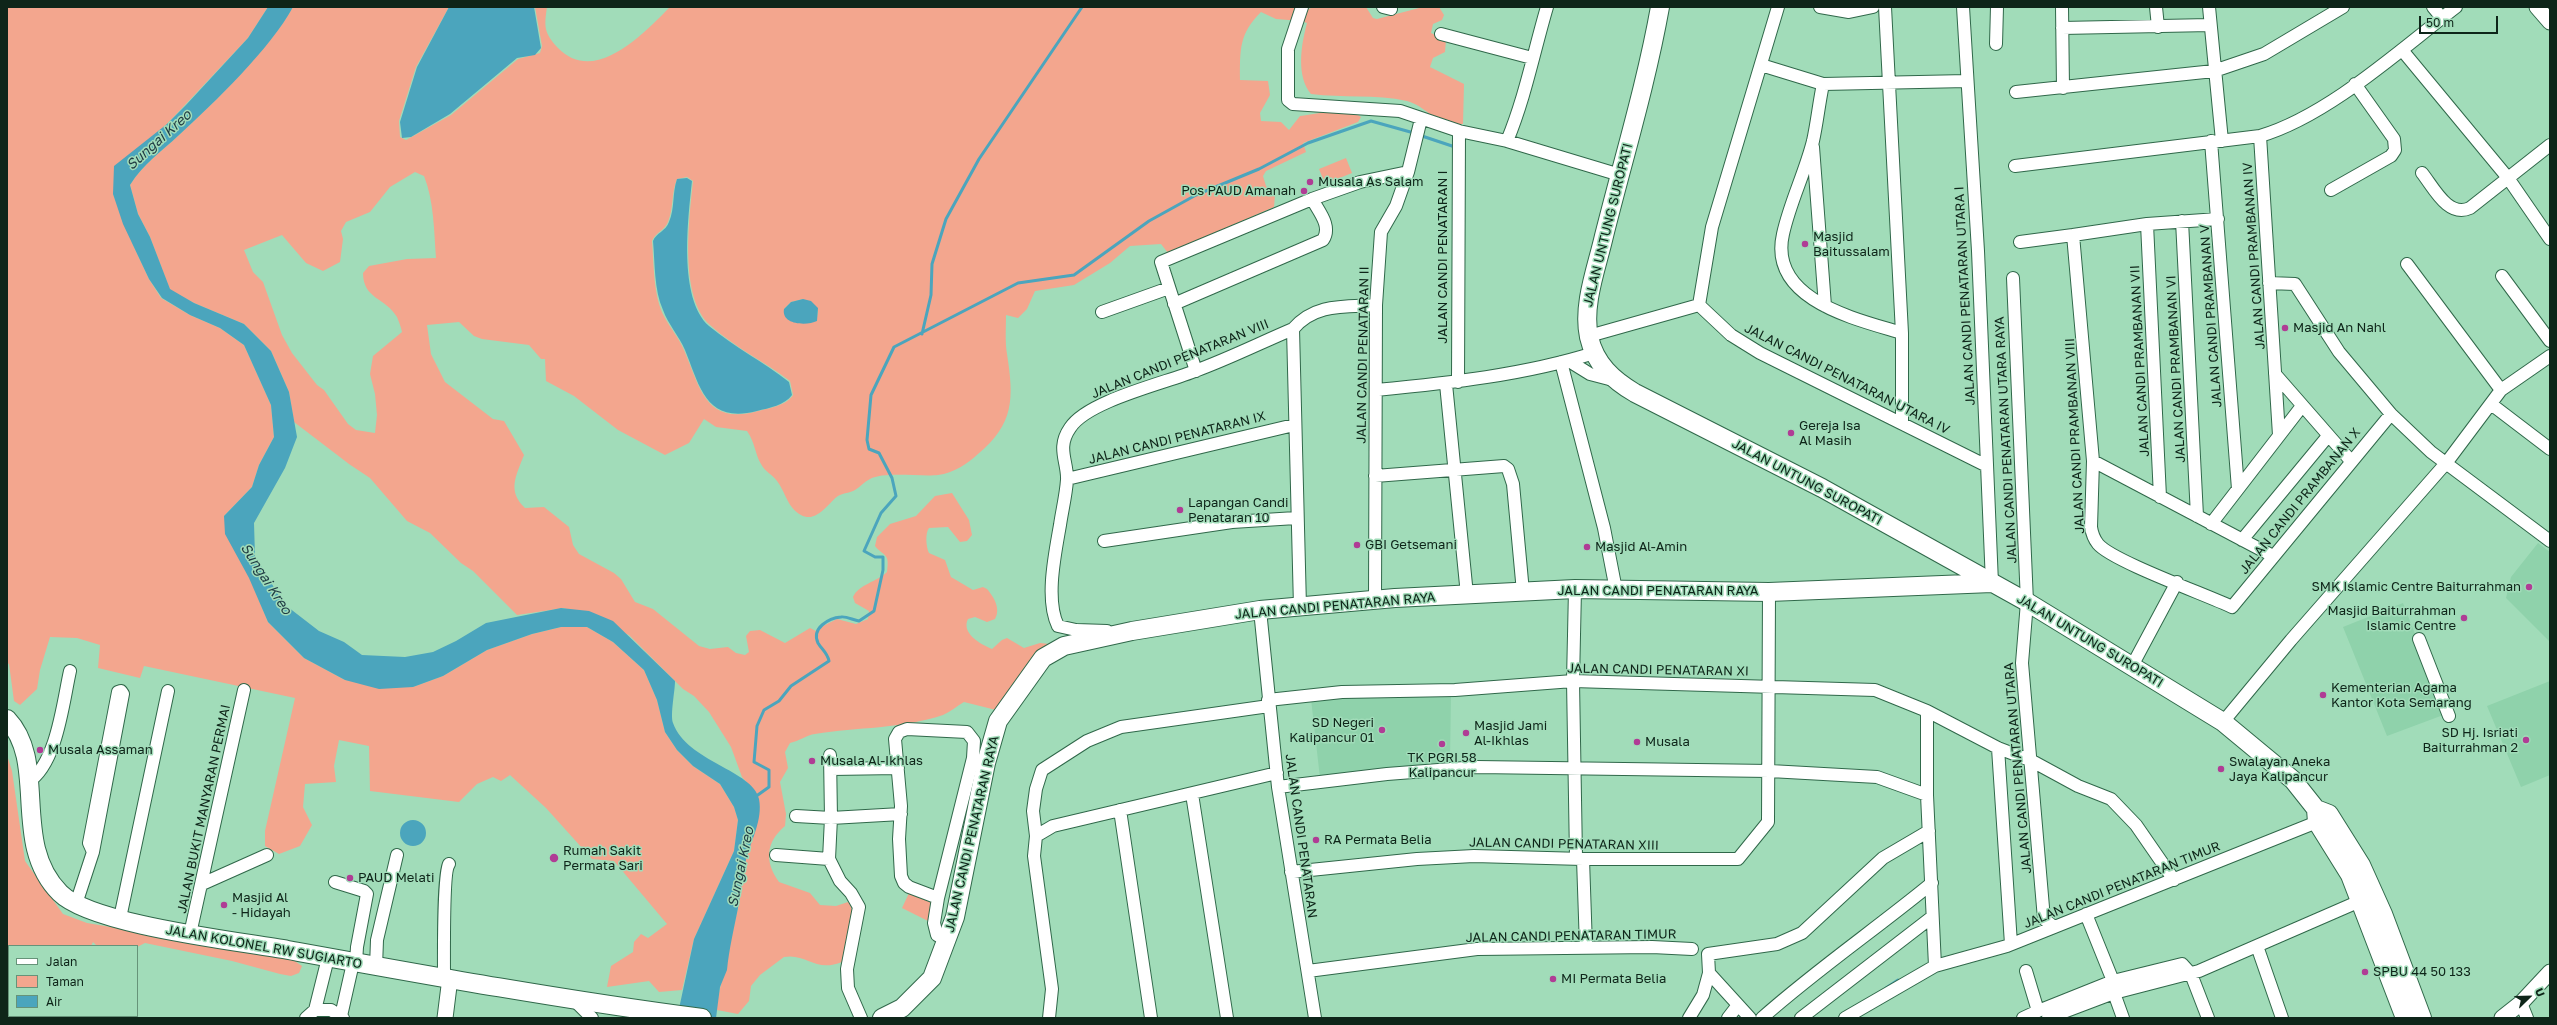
<!DOCTYPE html>
<style>
body{margin:0}
#map{position:relative;width:2557px;height:1025px;overflow:hidden;background:#a1dcb9;font-family:"Golos Text",sans-serif}
canvas{display:block}
.frame{position:absolute;inset:0;border:8px solid #0e2519;pointer-events:none}
.legend{position:absolute;left:8px;top:945px;width:130px;height:72px;box-sizing:border-box;background:#a1dcb9;border:1px solid #669379;margin:0;padding:5px 7px;list-style:none;font-size:12px;color:#0e2519}
.legend li{display:flex;align-items:center;gap:8px;height:20px}
.legend b{width:20px;border:1px solid #669379}
.north{position:absolute;left:2509px;top:977px;width:40px;height:40px;-webkit-text-stroke:3px #a1dcb9;paint-order:stroke;rotate:67deg;font-size:11px;font-weight:700;line-height:16px;text-align:center;color:#0e2519}
.north::after{content:'';display:block;margin:auto;width:14px;height:18px;background:#0e2519;clip-path:polygon(50% 0,100% 100%,50% 72%,0 100%)}
.scale{position:absolute;left:2419px;top:16px;width:79px;height:18px;box-sizing:border-box;border:2px solid #0e2519;border-top:0;padding-left:5px;font-size:12px;line-height:14px;white-space:nowrap;color:#0e2519;-webkit-text-stroke:3px #a1dcb9;paint-order:stroke}
</style>
<div id="map">
<canvas width="2557" height="1025"></canvas>
<div class="frame"></div>
<ul class="legend">
<li><b style="height:5px;background:#fff"></b>Jalan</li>
<li><b style="height:11px;background:#f3a68e"></b>Taman</li>
<li><b style="height:11px;background:#4ba5bd"></b>Air</li>
</ul>
<div class="north">U</div>
<div class="scale">50 m</div>
</div>
<script>
const context = document.querySelector('canvas').getContext('2d');
context.lineJoin = 'round';
function paint(path, color) { context.fillStyle = color; context.fill(path, 'evenodd'); }
function strokePath(path, color, width, dash) { context.strokeStyle = color; context.lineWidth = width; context.lineCap = dash ? 'butt' : 'round'; context.setLineDash(dash || []); context.stroke(path); }
function drawText(font, color, halo, rows, align = 'center') {
  context.font = font + ' "Golos Text",sans-serif'; context.lineWidth = 3; context.setLineDash([]); context.textBaseline = 'middle'; context.strokeStyle = halo; context.fillStyle = color; for (const [text, x, y, turn = 0] of rows) {
    context.save(); context.translate(x, y); context.rotate((+turn || 0) * Math.PI / 180); context.textAlign = isNaN(turn) ? turn : align; if (halo) context.strokeText(text, 0, 0); context.fillText(text, 0, 0); context.restore();
  }
}
paint(new Path2D(`
 M2538 543 2550 552V642L2506 598 2511 577Z
 M2403 603 2446 714 2387 736 2343 627Z
 M2550 681V775L2521 787 2487 706Z
 M1382 694 1451 695 1450 761 1320 778 1311 699Z`), '#8fd2ab');
paint(new Path2D(`
 M7 7H268L248 38 167 124 113 194 133 245 149 279 161 298 190 315 220 328 244 345 271 405 274 437 259 465 252 487 224 516 268 622 304 658 345 680 413 687 443 676 487 650 532 634 561 627H587L613 642 644 670 657 700 665 732 677 750 693 766 720 784 734 807 738 820 734 851 694 939 682 990 659 992 649 981 607 987 611 966 633 952 634 942 641 934 648 938 667 924 614 861 592 859 546 808 510 775 501 781 493 777 477 784 459 802 370 791 369 746 339 740 334 766 336 782 305 784 303 807 312 825 300 846 279 854 265 846V831L295 698 144 666 140 678 98 668 100 645 77 638 50 637 40 670 37 689 20 705 14 701 9 664 7 663Z
 M293 7H449L416 67 399 121 400 137 406 140 451 115 518 59 540 53 542 46 535 7H547C544 27 544 33 558 48 595 86 644 33 670 7H1307L1309 9 1313 7H1366L1373 18 1377 19 1423 7H1439L1444 15 1442 20 1433 24 1431 33 1446 40 1445 52 1433 58 1430 67 1464 84 1463 124C1433 126 1429 107 1407 101 1375 94 1343 98 1311 94 1296 76 1301 45 1307 23L1301 21 1276 19 1261 12C1239 34 1240 49 1240 80L1268 81 1270 95 1260 113 1261 121 1281 122 1289 130 1300 116C1317 114 1346 106 1361 117L1358 122 1303 143 1306 152 1266 171 1263 176 1266 186 1275 195 1274 207 1168 253 1161 244 1130 246 1110 263 1074 285 1035 291 1027 309 1018 318 1006 315C1006 328 1005 342 1007 354 1014 399 1014 424 978 454 967 464 954 473 938 475 921 477 884 471 870 479 864 482 860 487 855 490 850 493 843 493 838 496 830 501 817 524 801 515 787 507 786 493 777 481 773 475 765 472 761 464 755 454 755 442 747 431L716 427 704 419 689 443 665 455 618 430 574 396 546 381 545 359H541L529 345 482 339 474 336 459 322 427 325 431 354 445 382 493 419 504 421 524 455C516 476 507 491 525 508L544 507 569 527 573 545 579 554 614 573 621 579 635 602 653 609 699 646 710 649 728 647 736 653 745 655 749 652 746 636 750 631 760 630 785 643 810 628 818 632 823 626 837 619 856 624 868 619 869 611 855 603 853 597C859 584 877 582 887 572 890 552 884 557 875 546L877 537 890 524 916 516 935 496 952 493 969 520 972 535 967 541 960 542 948 527 929 528C925 533 926 547 929 553L945 560 951 577 973 590 983 587 987 589C994 597 1001 609 995 619L987 622 975 617 968 619C961 633 980 644 992 649L1002 640 1007 638 1024 648 1040 643 1049 644 1050 646 1021 674 996 710 964 702C957 706 950 712 943 715 901 729 858 727 815 734 807 735 799 741 790 743L785 752 788 768 780 782 786 814 785 826C766 842 764 861 779 882L810 893 820 905 836 906 848 902C860 915 845 946 842 962 815 973 807 953 784 957L760 975 751 986 749 1001 738 1014 717 1010V1002L738 908 745 861 759 813 756 793 742 777 731 747 709 712 694 696 683 689 629 635 564 608 517 615 473 571 461 563 430 533 407 521 370 478 349 464 294 422 289 392 271 351 244 324 194 303 170 290 150 237 138 214 130 185C143 164 161 152 179 135 214 103 270 48 293 7ZM415 172 424 176C434 201 434 231 436 258L407 259 369 266 363 273C363 299 386 298 397 317 399 322 401 327 402 332L373 356 370 374 375 394 377 415 375 433 356 430 348 424 324 390 317 385 292 353 282 335 263 282 253 272 244 250 282 235 306 263 323 271 340 262 343 239 341 231 346 222 370 212 390 187ZM687 177 693 181C689 219 679 297 710 325 734 347 765 362 790 381L793 395C786 406 769 408 758 411 705 426 700 387 684 350 679 338 671 329 665 318 653 297 654 265 652 241 655 233 665 230 668 222 674 207 671 194 677 179ZM803 299 818 311 817 318H786L784 309 791 302Z
 M1346 158 1352 173 1325 184 1319 169Z
 M7 755 12 771 25 861 63 914 87 923 289 957 302 966 299 973 291 976 280 974 232 961 145 943 137 947 97 946 93 942 91 946H9V957L7 956Z
 M910 891 934 901 930 922 902 908Z`), '#f3a68e');
paint(new Path2D(`
 M268 7H293C271 48 214 103 179 135 161 152 143 164 130 185L138 214 150 237 170 289 194 303 244 324 271 351 289 392 297 437 285 468 254 523 255 556 284 604 319 631 344 642 362 655 405 657 433 652 456 641 486 623 561 608 589 611 613 621 675 681C675 691 670 715 673 723 687 762 753 770 759 799 763 820 751 840 746 860 742 876 741 892 738 908 734 929 729 949 727 970L720 987 716 1018H677L694 939 734 851 738 820 734 807 720 784 693 766 677 750 665 732 657 700 644 670 613 642 587 627H561L532 634 487 650 443 676 413 687 379 689 345 680 304 658 268 622 249 578 225 534 224 516 252 487 259 465 274 437 271 405 244 345 220 328 190 315 162 298 149 279 123 224 113 194 114 166 167 124 186 105 248 38Z
 M449 7H534L541 48 535 55 517 58 450 114 411 137 402 138 400 122 417 67Z
 M687 178 692 181C688 219 678 298 709 326 734 347 764 362 789 382L792 395C785 405 769 408 757 411 706 424 700 387 685 350 679 336 668 324 663 310 654 290 655 263 653 241 656 233 666 231 669 222 675 208 672 194 677 179Z
 M803 299 811 301 818 308 817 321C807 326 781 325 784 309L791 302Z
 M400 833a13 13 0 1 1 26 0a13 13 0 1 1-26 0Z`), '#4ba5bd');
strokePath(new Path2D(`
 M1419 135 1455 147
 M922 334 931 295 932 264 946 219 979 159 1082 7
 M755 797 769 787V770L754 762 757 726 764 710 779 701 791 686 829 661C827 652 822 650 818 643 811 628 829 618 841 617 846 616 853 620 859 621L874 611 883 570V557H875L864 551 881 513 896 496 892 478 879 453 869 449 867 440 871 395 894 347 1018 283 1074 275 1149 221 1196 195 1259 169 1308 143 1371 121 1414 133
 M1886 988 1898 980`), '#4ba5bd', 3);
const minor = new Path2D(`
 M1302 7 1288 49V100L1293 104 1400 111 1459 131 1507 141 1620 175
 M1383 7 1391 9
 M1820 7 1849 12 1873 7
 M1885 7 1902 333V423
 M1963 7 1978 251 1992 583
 M2062 7 2063 88
 M2156 7 2158 27
 M2209 7 2222 141
 M2433 7 2442 18
 M2062 28 2210 25
 M1441 34 1532 58
 M1996 44 1997 7
 M2402 50 2508 178 2550 239
 M1761 65 1823 84 1967 81
 M1823 84C1819 103 1817 123 1813 141 1805 173 1790 202 1783 234 1768 300 1856 319 1902 333
 M2016 92 2214 71 2264 54 2343 7
 M2260 136 2279 435
 M1507 141C1525 98 1534 51 1547 7
 M2211 141 2238 489
 M1813 147 1825 306
 M2015 166 2260 136C2328 116 2400 50 2456 7
 M2422 173C2434 188 2448 218 2470 208L2550 145
 M2331 190 2391 156 2395 150 2394 139 2355 84
 M2218 219 2147 224 2073 235 2093 461 2091 527C2092 534 2094 539 2098 544 2112 561 2207 595 2232 607L2391 414
 M2182 221 2197 516
 M2147 224 2160 497
 M2020 242 2073 235
 M2407 264 2501 390
 M2502 276 2550 341
 M2013 278 2027 602 2022 663 2044 919 2054 927
 M2269 283 2295 284 2339 352 2391 414 2431 452 2550 541
 M1174 304 1323 240C1332 226 1319 212 1312 199
 M1699 305 1731 335 1760 353 1987 466
 M1699 305 1712 227 1778 7
 M1102 312 1169 288
 M1293 329 1300 607
 M1589 336 1699 305
 M1569 361 1590 374 1613 380
 M1561 362 1604 528 1616 590
 M1196 371 1161 262 1312 199 1360 182 1408 172
 M2275 374 2351 461
 M1458 382 1459 131
 M1446 384 1467 595
 M1376 390C1449 383 1524 375 1594 353
 M2491 404 2550 449
 M2093 461 2273 556
 M1375 476 1504 466 1508 469 1513 484 1523 592
 M1067 479 1294 425
 M2211 524 2302 406
 M2242 540 2328 436
 M1104 541 1232 522 1296 518
 M1575 589 1573 681 1576 857
 M1375 600 1376 305 1381 232 1396 206 1408 172 1421 119
 M1260 610 1278 787 1315 1018
 M1107 631 1076 630 1058 626C1045 600 1055 554 1060 525 1062 511 1066 495 1067 480 1068 462 1056 448 1070 428 1087 401 1165 383 1195 371 1228 359 1260 343 1293 329 1315 303 1345 307 1376 305
 M2419 639 2449 716
 M2132 666 2177 582
 M1268 700 1342 692 1455 690 1573 681 1875 690 1927 711 1998 748 2032 761 2078 786 2111 799 2136 825 2174 880
 M1927 711V795L1935 966
 M2223 722 2291 640 2447 462 2501 390 2550 356
 M1998 748 2011 944
 M830 755 831 818 829 859 840 881 851 893 859 907 847 969 848 988 861 1018
 M831 769 898 768
 M28 782C57 764 63 702 70 671
 M1278 787 1387 774 1477 767 1770 771 1877 777 1927 795
 M1192 794 1227 1018
 M1120 810 1151 1018
 M796 816 831 818 901 814
 M1036 836 1053 826 1277 773
 M776 855 829 859
 M1583 859 1586 947
 M1291 872 1417 859 1474 856 1583 859H1738L1768 822 1769 592
 M335 882 364 891 367 894 357 947 356 963
 M202 884 267 855
 M938 898 909 887 904 883 901 876 899 839 901 806 895 739 899 732 907 729 967 732 974 741 973 758 938 898 934 923 937 935 948 941
 M76 904 93 852 123 694 121 691 118 692 89 843 93 852
 M2086 914 2113 981 2182 964 2191 974 2208 1018
 M120 918 168 691
 M190 934 244 690
 M2257 946 2282 1018
 M376 967 377 940 397 855
 M1308 971 1477 949 1652 947 1692 949
 M2026 971 2038 1011 2113 981
 M444 977C444 960 443 872 449 864
 M2114 993 2123 1018
 M574 1000 592 1018
 M2521 1003 2527 1018
 M315 1010H331L343 1018
 M341 1016 353 963
 M306 1018 315 1010 328 958
 M1049 1018 1052 989 1034 856 1036 836 1033 811 1036 789 1042 770 1087 741 1121 727 1269 706
 M1689 1018 1703 995 1709 973
 M1728 1018 1738 1005
 M1750 1018 1709 973 1708 954 1777 944 1802 933 1883 858 1929 831
 M1762 1018C1816 970 1876 929 1932 883
 M1801 1018 1932 917
 M1845 1018 1935 966 2007 946 2317 822
 M2023 1018 2038 1011
 M2048 1018 2114 993 2199 971 2360 901`);
const tertiary = new Path2D(`
 M2537 7 2550 22
 M445 1018 450 978
 M2502 1018 2521 1003 2550 972`);
const secondary = new Path2D(`
 M1660 7C1646 85 1623 160 1604 236 1597 267 1582 305 1589 337 1595 364 1613 380 1635 393L1822 488 2027 602 2223 722 2293 780 2316 809 2317 822 2350 875 2405 1018
 M7 719C49 763 10 843 60 893 92 925 238 941 288 950 426 975 563 1000 702 1018
 M2316 809 2329 814 2361 865 2383 914 2422 1018
 M882 1018 902 1008 932 978 955 917 986 763 998 721 1043 658 1064 646 1132 631 1260 610 1395 598 1575 589 1769 592 1992 583`);
strokePath(minor, '#30684a', 14);
strokePath(tertiary, '#30684a', 17);
strokePath(secondary, '#30684a', 20);
strokePath(minor, '#fff', 12);
strokePath(tertiary, '#fff', 15);
strokePath(secondary, '#fff', 18);
for (const [x, y, r, color] of [
 [1310,182,4,"#b03c95"],
 [1304,191,4,"#b03c95"],
 [1805,244,4,"#b03c95"],
 [2285,328,4,"#b03c95"],
 [1791,433,4,"#b03c95"],
 [1180,510,4,"#b03c95"],
 [1357,545,4,"#b03c95"],
 [1587,547,4,"#b03c95"],
 [2529,587,4,"#b03c95"],
 [2464,618,4,"#b03c95"],
 [2323,695,4,"#b03c95"],
 [1382,730,4,"#b03c95"],
 [1466,733,4,"#b03c95"],
 [2526,740,4,"#b03c95"],
 [1637,742,4,"#b03c95"],
 [1442,744,4,"#b03c95"],
 [40,750,4,"#b03c95"],
 [812,761,4,"#b03c95"],
 [2221,769,4,"#b03c95"],
 [1316,840,4,"#b03c95"],
 [554,858,5,"#b03c95"],
 [350,878,4,"#b03c95"],
 [224,905,4,"#b03c95"],
 [2365,972,4,"#b03c95"],
 [1553,979,4,"#b03c95"]
]) { const dot = new Path2D(); dot.arc(x, y, r, 0, 2 * Math.PI); context.fillStyle = color; context.fill(dot); strokePath(dot, '#a1dcb9', 1.5); }
drawText('13px', '#0e2519', '#a1dcb9', [
 ["Musala As Salam",1318,182],
 ["Pos PAUD Amanah",1296,191,"right"],
 ["Masjid",1813,237],
 ["Baitussalam",1813,252],
 ["Masjid An Nahl",2293,328],
 ["Gereja Isa",1799,426],
 ["Al Masih",1799,441],
 ["Lapangan Candi",1188,503],
 ["Penataran 10",1188,518],
 ["GBI Getsemani",1365,545],
 ["Masjid Al-Amin",1595,547],
 ["SMK Islamic Centre Baiturrahman",2521,587,"right"],
 ["Masjid Baiturrahman",2456,611,"right"],
 ["Islamic Centre",2456,626,"right"],
 ["Kementerian Agama",2331,688],
 ["Kantor Kota Semarang",2331,703],
 ["SD Negeri",1374,723,"right"],
 ["Kalipancur 01",1374,738,"right"],
 ["Masjid Jami",1474,726],
 ["Al-Ikhlas",1474,741],
 ["SD Hj. Isriati",2518,733,"right"],
 ["Baiturrahman 2",2518,748,"right"],
 ["Musala",1645,742],
 ["Musala Assaman",48,750],
 ["TK PGRI 58",1442,758,"center"],
 ["Kalipancur",1442,773,"center"],
 ["Musala Al-Ikhlas",820,761],
 ["Swalayan Aneka",2229,762],
 ["Jaya Kalipancur",2229,777],
 ["RA Permata Belia",1324,840],
 ["Rumah Sakit",563,851],
 ["Permata Sari",563,866],
 ["PAUD Melati",358,878],
 ["Masjid Al",232,898],
 ["- Hidayah",232,913],
 ["SPBU 44 50 133",2373,972],
 ["MI Permata Belia",1561,979]
], 'left');
drawText('13px', '#0e2519', '#a1dcb9', [
 ["JALAN UNTUNG SUROPATI",1608,225,-76],
 ["JALAN CANDI PRAMBANAN IV",2254,256,-94],
 ["JALAN CANDI PENATARAN I",1443,257,-90],
 ["JALAN CANDI PENATARAN UTARA I",1965,296,-93],
 ["JALAN CANDI PRAMBANAN V",2211,316,-94],
 ["JALAN CANDI PENATARAN II",1363,355,-89],
 ["JALAN CANDI PENATARAN VIII",1180,359,-22],
 ["JALAN CANDI PRAMBANAN VII",2140,361,-93],
 ["JALAN CANDI PRAMBANAN VI",2176,369,-93],
 ["JALAN CANDI PENATARAN UTARA IV",1847,379,27],
 ["JALAN CANDI PRAMBANAN VIII",2075,436,-93],
 ["JALAN CANDI PENATARAN IX",1177,438,-14],
 ["JALAN CANDI PENATARAN UTARA RAYA",2006,440,-93],
 ["JALAN UNTUNG SUROPATI",1807,482,28],
 ["JALAN CANDI PRAMBANAN X",2300,501,-51],
 ["JALAN CANDI PENATARAN RAYA",1658,591],
 ["JALAN CANDI PENATARAN RAYA",1335,606,-5],
 ["JALAN UNTUNG SUROPATI",2090,641,31],
 ["JALAN CANDI PENATARAN XI",1658,670,1],
 ["JALAN CANDI PENATARAN UTARA",2018,768,-95],
 ["JALAN BUKIT MANYARAN PERMAI",204,809,-78],
 ["JALAN CANDI PENATARAN RAYA",972,834,-77],
 ["JALAN CANDI PENATARAN",1301,836,82],
 ["JALAN CANDI PENATARAN XIII",1564,844,1],
 ["JALAN CANDI PENATARAN TIMUR",2122,885,-22],
 ["JALAN CANDI PENATARAN TIMUR",1571,936,-1],
 ["JALAN KOLONEL RW SUGIARTO",264,947,10]
]);
drawText('italic 14px', '#1f3b43', '#a1dcb9', [
 ["Sungai Kreo",159,140,-42],
 ["Sungai Kreo",266,579,57],
 ["Sungai Kreo",741,867,-78]
]);
</script>
